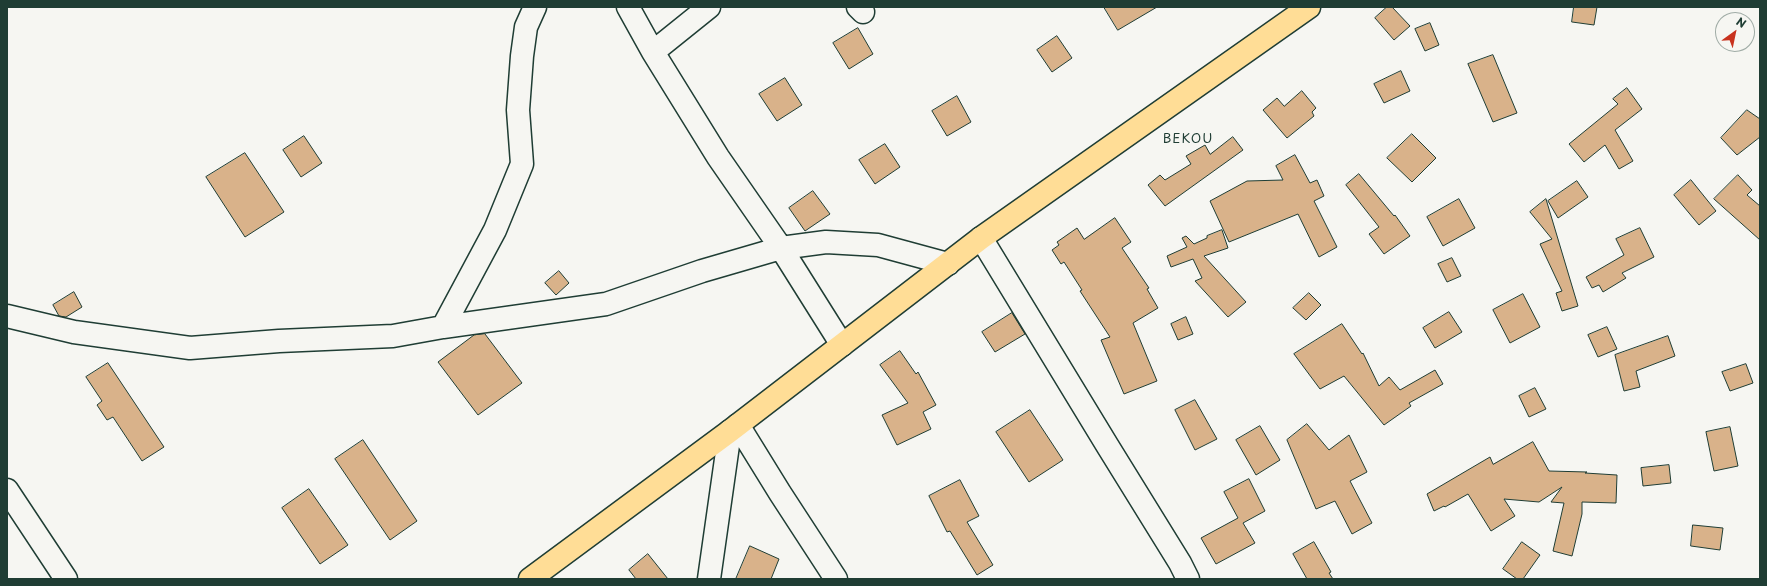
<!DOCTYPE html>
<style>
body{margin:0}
#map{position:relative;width:1767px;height:586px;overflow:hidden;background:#f6f6f2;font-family:"Playpen Sans",sans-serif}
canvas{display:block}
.frame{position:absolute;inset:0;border:8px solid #1f3d34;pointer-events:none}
.north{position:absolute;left:1715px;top:12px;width:40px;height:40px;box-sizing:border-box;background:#f6f6f2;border:1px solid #a0aca6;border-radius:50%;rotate:33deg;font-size:11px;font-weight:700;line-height:16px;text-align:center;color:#1f3d34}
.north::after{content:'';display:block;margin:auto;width:14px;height:18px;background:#c8321e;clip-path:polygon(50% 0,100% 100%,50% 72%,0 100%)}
</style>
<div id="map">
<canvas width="1767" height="586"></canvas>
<div class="frame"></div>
<div class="north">N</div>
</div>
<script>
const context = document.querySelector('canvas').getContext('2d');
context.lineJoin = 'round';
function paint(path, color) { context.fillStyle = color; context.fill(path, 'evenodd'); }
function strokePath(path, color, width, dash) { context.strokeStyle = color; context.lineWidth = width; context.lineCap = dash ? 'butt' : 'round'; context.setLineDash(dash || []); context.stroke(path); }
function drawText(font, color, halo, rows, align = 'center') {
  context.font = font + ' "Playpen Sans",sans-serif'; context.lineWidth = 4; context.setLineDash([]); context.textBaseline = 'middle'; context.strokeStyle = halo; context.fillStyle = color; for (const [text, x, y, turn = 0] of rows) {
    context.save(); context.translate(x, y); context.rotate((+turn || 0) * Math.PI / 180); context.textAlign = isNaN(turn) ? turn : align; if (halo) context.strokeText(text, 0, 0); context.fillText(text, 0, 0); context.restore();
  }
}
const building = new Path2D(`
 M1104 7H1157L1118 30Z
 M1387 7H1392L1410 26 1394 40 1375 18Z
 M1574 7H1597L1594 25 1572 22Z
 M1430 23 1439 45 1425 51 1415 29Z
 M858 28 873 54 849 69 833 43Z
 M1057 36 1072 58 1052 72 1037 50Z
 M1493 55 1517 113 1493 122 1468 64Z
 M1401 71 1410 91 1384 103 1374 84Z
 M785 78 802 105 777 121 759 94Z
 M1627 88 1642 109 1615 130 1633 161 1619 169 1605 145 1584 162 1569 144 1618 104 1613 99Z
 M1302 91 1316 108 1312 112 1314 116 1287 138 1263 110 1277 98 1284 106Z
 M957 96 971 122 947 136 932 111Z
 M1747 110 1760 119V137L1737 155 1721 138Z
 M1412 134 1436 158 1412 182 1387 158Z
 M304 136 322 163 301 177 283 150Z
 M1233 137 1243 150 1165 206 1148 185 1160 175 1165 180 1191 164 1186 156 1205 145 1210 154Z
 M885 144 900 167 875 184 859 160Z
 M245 153 284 212 245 237 206 177Z
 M1295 155 1310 183 1317 180 1324 196 1314 201 1337 247 1319 257 1298 214 1229 242 1210 201 1247 181 1283 180 1276 166Z
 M1359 174 1394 216 1395 215 1410 236 1384 254 1369 234 1379 227 1346 185Z
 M1738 175 1752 190 1747 195 1760 206V240L1714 199Z
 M1691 180 1716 211 1699 225 1674 195Z
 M1577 181 1588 197 1558 218 1548 201Z
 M813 191 830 214 805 231 789 208Z
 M1459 199 1475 228 1443 246 1427 217Z
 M1546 199 1578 306 1562 311 1556 293 1562 291 1540 244 1552 239 1530 212Z
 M1115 218 1131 242 1122 248 1149 288 1147 289 1158 308 1133 323 1157 381 1124 394 1101 340 1110 337 1080 291 1082 290 1064 262 1061 264 1052 250 1059 245 1057 242 1077 228 1084 239Z
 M1640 228 1654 257 1622 273 1626 278 1603 292 1599 285 1592 288 1586 277 1624 255 1616 239Z
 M1222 230 1228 248 1204 256 1246 302 1228 317 1195 281 1202 278 1193 259 1171 267 1167 256 1187 247 1182 238 1186 236 1194 244 1207 238V236Z
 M1452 258 1461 276 1447 282 1438 264Z
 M559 271 569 283 556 295 545 283Z
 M74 292 82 307 66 317 59 316 53 305Z
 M1309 293 1321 305 1306 320 1293 308Z
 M1523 294 1540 327 1510 343 1493 310Z
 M1449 312 1462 332 1435 348 1423 328Z
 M1012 313 1025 334 995 352 982 332Z
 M1186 317 1193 334 1178 340 1171 324Z
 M1342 324 1362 354 1363 353 1379 386 1389 377 1400 390 1435 370 1443 384 1409 403 1411 406 1384 425 1344 376 1320 389 1294 354Z
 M1607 327 1617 349 1598 357 1588 335Z
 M485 334 522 383 478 415 438 362 474 335Z
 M1668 336 1675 356 1636 371 1640 387 1624 391 1615 355Z
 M900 351 916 374 918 372 936 405 923 412 931 429 897 445 882 415 908 403 880 365Z
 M108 363 164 447 142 461 113 417 107 420 97 405 102 401 86 377Z
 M1746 364 1753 383 1730 391 1722 372Z
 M1535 388 1546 409 1529 417 1519 396Z
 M1195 400 1217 439 1195 450 1175 410Z
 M1030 410 1063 460 1029 482 996 432Z
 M1307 424 1329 450 1349 435 1367 472 1350 481 1372 523 1352 534 1335 501 1316 509 1287 440Z
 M1260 426 1280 460 1256 475 1236 440Z
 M1730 427 1738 466 1714 471 1706 432Z
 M363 440 417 521 390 540 335 459Z
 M1533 442 1549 471 1587 472 1585 473 1617 475 1616 503 1582 502V514L1572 556 1553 551 1564 503 1551 502 1562 487 1539 502 1504 499 1515 516 1491 531 1468 494 1445 507 1444 506 1434 511 1427 494 1490 457 1493 464Z
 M1669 465 1671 483 1643 486 1641 468Z
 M1249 479 1265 511 1243 523 1255 543 1216 564 1201 538 1238 518 1224 492Z
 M960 480 979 516 967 522 993 565 977 575 950 531 947 532 929 496Z
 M309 489 348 545 320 564 282 508Z
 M1693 525 1723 528 1720 550 1691 546Z
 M1314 542 1331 572 1329 573 1333 579H1307L1293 554Z
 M1522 542 1540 555 1523 579H1517L1503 569Z
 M750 546 779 559 771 579H736Z
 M648 554 668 579H636L629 570Z`);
paint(building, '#d9b28a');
strokePath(building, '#1f3d34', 1);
const minor = new Path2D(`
 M628 7 653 52 718 157 781 248 842 345
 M858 7 863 12
 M653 52 709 7
 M7 316 74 332 190 348 279 341 393 336 443 327 495 230 522 164 518 110 522 56 526 27 535 7
 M443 327 606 304 702 271 781 248 826 242 878 245 948 264
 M738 425 780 493 836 579
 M7 490 66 579
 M709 579 730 431`);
const tertiary = new Path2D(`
 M981 238 1107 445 1180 563 1188 579`);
const primary = new Path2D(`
 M530 579 730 431 981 238 1309 7`);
strokePath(minor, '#1f3d34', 25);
strokePath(tertiary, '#1f3d34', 25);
strokePath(primary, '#1f3d34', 25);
strokePath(minor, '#f6f6f2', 22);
strokePath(tertiary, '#f6f6f2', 22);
strokePath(primary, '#ffdd96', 22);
context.letterSpacing = '1px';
drawText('13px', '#1f3d34', '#f6f6f2', [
 ["BEKOU",1188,139]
]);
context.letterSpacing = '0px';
</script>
